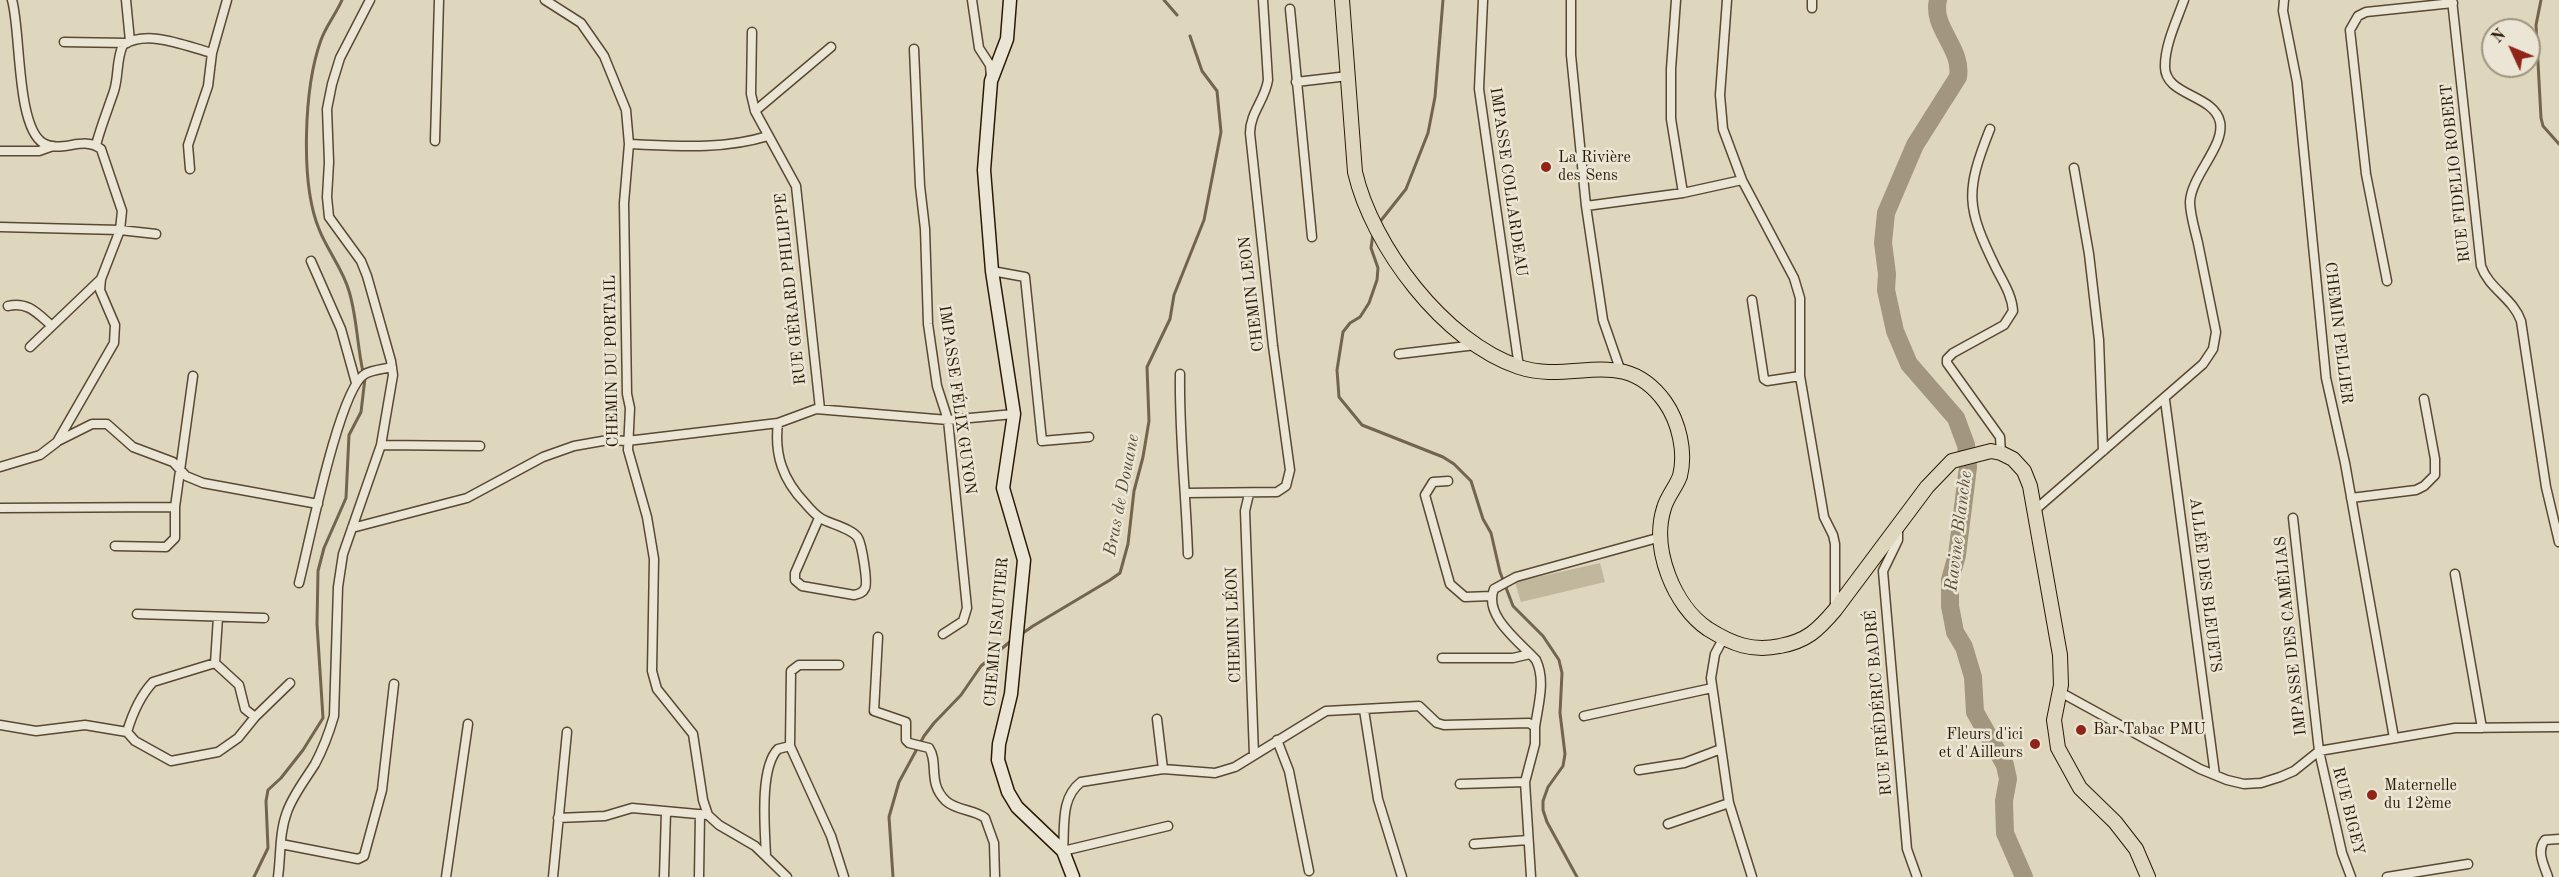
<!DOCTYPE html>
<meta charset="utf-8">
<style>
body{margin:0}
#map{position:relative;width:2559px;height:877px;overflow:hidden;background:#dfd7bd;font-family:"Old Standard TT",serif}
canvas{display:block}
.north{position:absolute;left:2481px;top:18px;width:60px;height:60px;box-sizing:border-box;background:#eae5d4;border:2px solid #9e9480;border-radius:50%;rotate:314deg;font-size:16px;font-weight:700;line-height:24px;text-align:center;color:#2b1a03}
.north::after{content:'';display:block;margin:auto;width:21px;height:27px;background:#8f2418;clip-path:polygon(50% 0,100% 100%,50% 72%,0 100%)}
</style>
<div id="map">
<canvas width="2559" height="877"></canvas>
<div class="north">N</div>
</div>
<script>
const context = document.querySelector('canvas').getContext('2d');
context.lineJoin = 'round';
function paint(path, color) { context.fillStyle = color; context.fill(path, 'evenodd'); }
function strokePath(path, color, width, dash) { context.strokeStyle = color; context.lineWidth = width; context.lineCap = dash ? 'butt' : 'round'; context.setLineDash(dash || []); context.stroke(path); }
function drawText(font, color, halo, rows, align = 'center') {
  context.font = font + ' "Old Standard TT",serif'; context.lineWidth = 5; context.setLineDash([]); context.textBaseline = 'middle'; context.strokeStyle = halo; context.fillStyle = color; for (const [text, x, y, turn = 0] of rows) {
    context.save(); context.translate(x, y); context.rotate((+turn || 0) * Math.PI / 180); context.textAlign = isNaN(turn) ? turn : align; if (halo) context.strokeText(text, 0, 0); context.fillText(text, 0, 0); context.restore();
  }
}
paint(new Path2D(`
 M1600 563 1605 582 1521 602 1515 582Z`), '#c0b79d');
strokePath(new Path2D(`
 M342 0C336 14 326 26 321 40 304 87 300 183 319 229 327 250 343 269 349 291 357 317 357 345 363 372
 M1164 0 1177 15
 M2541 0 2536 25 2541 118 2543 126 2559 144
 M1379 223 1406 189 1428 133 1435 97 1443 0
 M1373 234 1371 248 1378 268 1377 280 1369 303 1360 317 1350 323 1343 332 1337 370 1339 397 1362 425 1443 457 1454 464 1471 481 1483 519 1491 533 1500 572 1513 606 1543 636 1559 660 1562 673 1560 713 1565 754 1563 766 1548 787 1543 801V810L1547 822 1577 877
 M1020 635 1033 626 1110 580 1120 573 1128 544 1134 491 1143 457 1149 421 1147 367 1170 319 1174 295 1204 220 1221 132 1217 91 1202 71 1190 36
 M254 877 268 848 266 801 268 790 281 778 303 750 323 718 317 624 318 571 324 548 346 498 349 435 361 412 365 378
 M893 877 889 817 899 782 924 736 934 723 961 695 981 666 1012 640`), '#72654d', 3);
strokePath(new Path2D(`
 M1938 0C1931 28 1963 48 1958 77L1915 145 1886 213 1883 243 1887 274 1886 290 1895 331 1909 364 1956 418 1966 445 1968 467 1957 555 1950 580V606L1955 632 1964 647 1973 677 1975 712 2005 765 2008 779 2004 801 2005 833 2024 877`), '#a2977e', 18);
const street = new Path2D(`
 M126 0 130 41
 M545 0 581 23 604 56 626 110 629 144 624 203 627 394 630 408 628 450 647 517 654 559 652 671 657 689 693 734 703 800 708 815 719 825 755 846 787 877
 M972 0 979 48 990 65 991 78
 M1483 0 1479 89 1519 367
 M1571 0V55L1586 206 1603 320 1620 369
 M1676 0 1671 69V119L1683 193
 M1727 0 1720 95 1723 129 1742 180 1794 278 1800 298V376L1824 517 1833 535 1835 544V610
 M2284 0 2283 11 2297 82 2326 378 2345 463 2394 738
 M2452 0 2481 266C2489 289 2513 298 2521 321L2546 487 2559 542
 M1812 8V0
 M1290 9 1312 237
 M752 32 751 94 755 111 796 186 820 409
 M64 42 127 43
 M914 49 920 186 925 229 928 324 937 386 948 420 967 608 963 621 943 634
 M1296 82 1348 76
 M755 111 831 47
 M1990 129C1965 192 1966 207 1996 268 2003 282 2012 295 2013 311L2004 325 1953 353 1947 359V363L2000 437 2001 453
 M435 141 439 0
 M629 144C677 146 722 150 768 136
 M96 145C101 126 108 109 114 91 119 75 116 60 123 45 148 29 185 46 212 53
 M0 151H39L53 146
 M2074 168 2089 254 2099 340 2103 451
 M190 169 188 145 208 86 212 53 227 0
 M1586 206 1683 193 1742 180
 M0 227 120 230 156 234
 M311 261 341 329 356 383
 M992 271 1025 277 1042 441 1089 437
 M2387 281 2366 174 2350 30 2358 16 2366 12 2453 3
 M1752 300 1764 379 1767 381 1800 376
 M8 306C28 301 38 314 52 326
 M30 347 101 279
 M1399 354 1476 345
 M1180 374C1179 435 1186 494 1188 554
 M2165 400 2215 775
 M778 423C774 455 783 480 805 503 810 509 815 515 822 519 831 524 853 529 858 538 862 545 868 583 865 588 863 593 859 594 854 595L802 586 795 580V573L819 518
 M60 440 92 424H107L133 447 173 462 186 476 203 483 318 504
 M381 445 480 446
 M0 467 40 455 57 442 114 343 115 325 100 290 101 279 120 230 122 211 101 149C84 135 61 154 43 143 16 126 21 31 12 0
 M1448 481 1433 482 1425 495 1450 584 1465 597 1491 596
 M1186 493 1277 492 1286 486 1290 470 1273 346 1250 133C1250 113 1265 100 1268 80L1263 0
 M1249 494 1245 511 1254 755
 M2351 498 2416 490 2424 486 2435 475V459L2424 399
 M0 508 175 507
 M2035 510 2203 364 2213 349 2216 332C2210 302 2204 273 2198 243 2195 230 2190 215 2190 202 2191 176 2225 146 2220 122 2214 94 2164 96 2165 66 2165 44 2177 20 2184 0
 M2293 518 2319 751 2342 853 2351 877
 M1898 527V540L1883 571 1907 849 1917 877
 M352 528 467 498 543 457 574 446 608 440 627 441 778 423 816 409 948 420 1014 414
 M115 546 166 547 175 538V507L193 376
 M2455 574 2482 728
 M299 583C308 549 339 388 365 374 372 370 384 369 392 367
 M137 614 264 618
 M878 637 874 711 906 722V740L909 743 929 748C939 763 927 783 946 801 957 811 974 809 985 818L994 843 995 877
 M1723 639 1715 654 1711 678 1729 803 1752 877
 M1442 658H1513L1530 654
 M215 663 218 617
 M839 665H799L791 671 790 746 831 836 844 877
 M2060 692 2200 769 2227 780 2244 784 2261 783 2280 777 2294 771 2319 751 2455 728 2559 727
 M1364 710 1378 799 1402 877
 M1584 716 1712 688
 M1157 719 1163 769
 M0 725 36 731 85 725 127 732
 M1535 727C1538 705 1546 681 1536 660 1520 642 1483 616 1494 589L1516 577 1661 537
 M127 732 135 741 171 761 218 752 238 738 255 717 290 683
 M127 732C132 715 141 695 153 682L215 663 239 685 245 709 255 717
 M1277 740 1289 771 1309 871
 M1639 770 1684 763 1721 749
 M1460 784 1525 782 1531 877
 M558 818 605 816 632 808 708 815
 M1668 824 1729 803
 M1168 826 1063 851C1065 827 1060 798 1081 782L1163 769 1215 773 1235 767 1326 711 1419 706 1437 723 1444 725 1529 723 1535 727V744L1525 782
 M281 844 358 859 364 856 382 790 394 684
 M1474 844 1528 840
 M766 856C765 830 759 768 778 749L790 746
 M278 877C281 856 279 833 287 812 293 795 305 780 315 764 323 749 329 733 334 716L338 587 343 554 381 445 393 375 391 361 367 276 361 261 329 217 327 197 329 162 327 109 332 84 340 58 370 0
 M446 877 468 724
 M553 877 567 732
 M664 877 666 812
 M699 877 700 814
 M2387 877 2468 864
 M2548 877C2544 865 2536 851 2545 840L2559 839`);
const secondary = new Path2D(`
 M1010 0 1007 39 991 81 984 170 992 271 1014 414 1003 488 1024 560 1011 694 999 744 998 760 1008 792 1017 807 1063 851 1073 877`);
const primary = new Path2D(`
 M1342 0 1355 172C1372 246 1444 342 1519 367 1573 385 1623 344 1665 402 1679 422 1686 452 1680 476 1676 487 1667 497 1664 508 1651 549 1674 606 1708 629 1732 644 1752 652 1780 646 1807 641 1818 630 1835 610L1927 487 1952 461 1991 451 2001 453 2013 459 2024 471 2030 486 2060 655 2061 685 2054 720 2058 748 2080 788 2115 822 2136 849 2148 877`);
strokePath(street, '#584932', 11);
strokePath(secondary, '#2b1a03', 15);
strokePath(primary, '#2b1a03', 16);
strokePath(street, '#eae5d4', 8);
strokePath(secondary, '#eae5d4', 12);
strokePath(primary, '#dfd7bd', 14);
for (const [x, y, r, color] of [
 [1546,167,6,"#8f2418"],
 [2081,730,6,"#8f2418"],
 [2035,744,6,"#8f2418"],
 [2372,795,6,"#8f2418"]
]) { const dot = new Path2D(); dot.arc(x, y, r, 0, 2 * Math.PI); context.fillStyle = color; context.fill(dot); strokePath(dot, '#eae5d4', 2); }
drawText('16px', '#2b1a03', '#eae5d4', [
 ["La Rivière",1558,158],
 ["des Sens",1558,176],
 ["Bar Tabac PMU",2093,730],
 ["Fleurs d'ici",2023,735,"right"],
 ["et d'Ailleurs",2023,753,"right"],
 ["Maternelle",2384,786],
 ["du 12ème",2384,804]
], 'left');
drawText('16px', '#2b1a03', '#eae5d4', [
 ["RUE FIDELIO ROBERT",2456,173,-96],
 ["IMPASSE COLLARDEAU",1508,182,82],
 ["RUE GÉRARD PHILIPPE",791,289,-96],
 ["CHEMIN LEON",1252,294,-97],
 ["CHEMIN PELLIER",2338,333,83],
 ["CHEMIN DU PORTAIL",612,361,-91],
 ["IMPASSE FÉLIX GUYON",957,400,82],
 ["ALLÉE DES BLEUETS",2205,585,83],
 ["CHEMIN LÉON",1234,625,-92],
 ["CHEMIN ISAUTIER",997,632,-85],
 ["IMPASSE DES CAMÉLIAS",2291,636,-96],
 ["RUE FRÉDÉRIC BADRÉ",1879,703,-95],
 ["RUE BIGEY",2348,811,76]
]);
drawText('italic 18px', '#5b4c34', '#eae5d4', [
 ["Bras de Douane",1122,495,-79],
 ["Ravine Blanche",1959,531,-83]
]);
</script>
